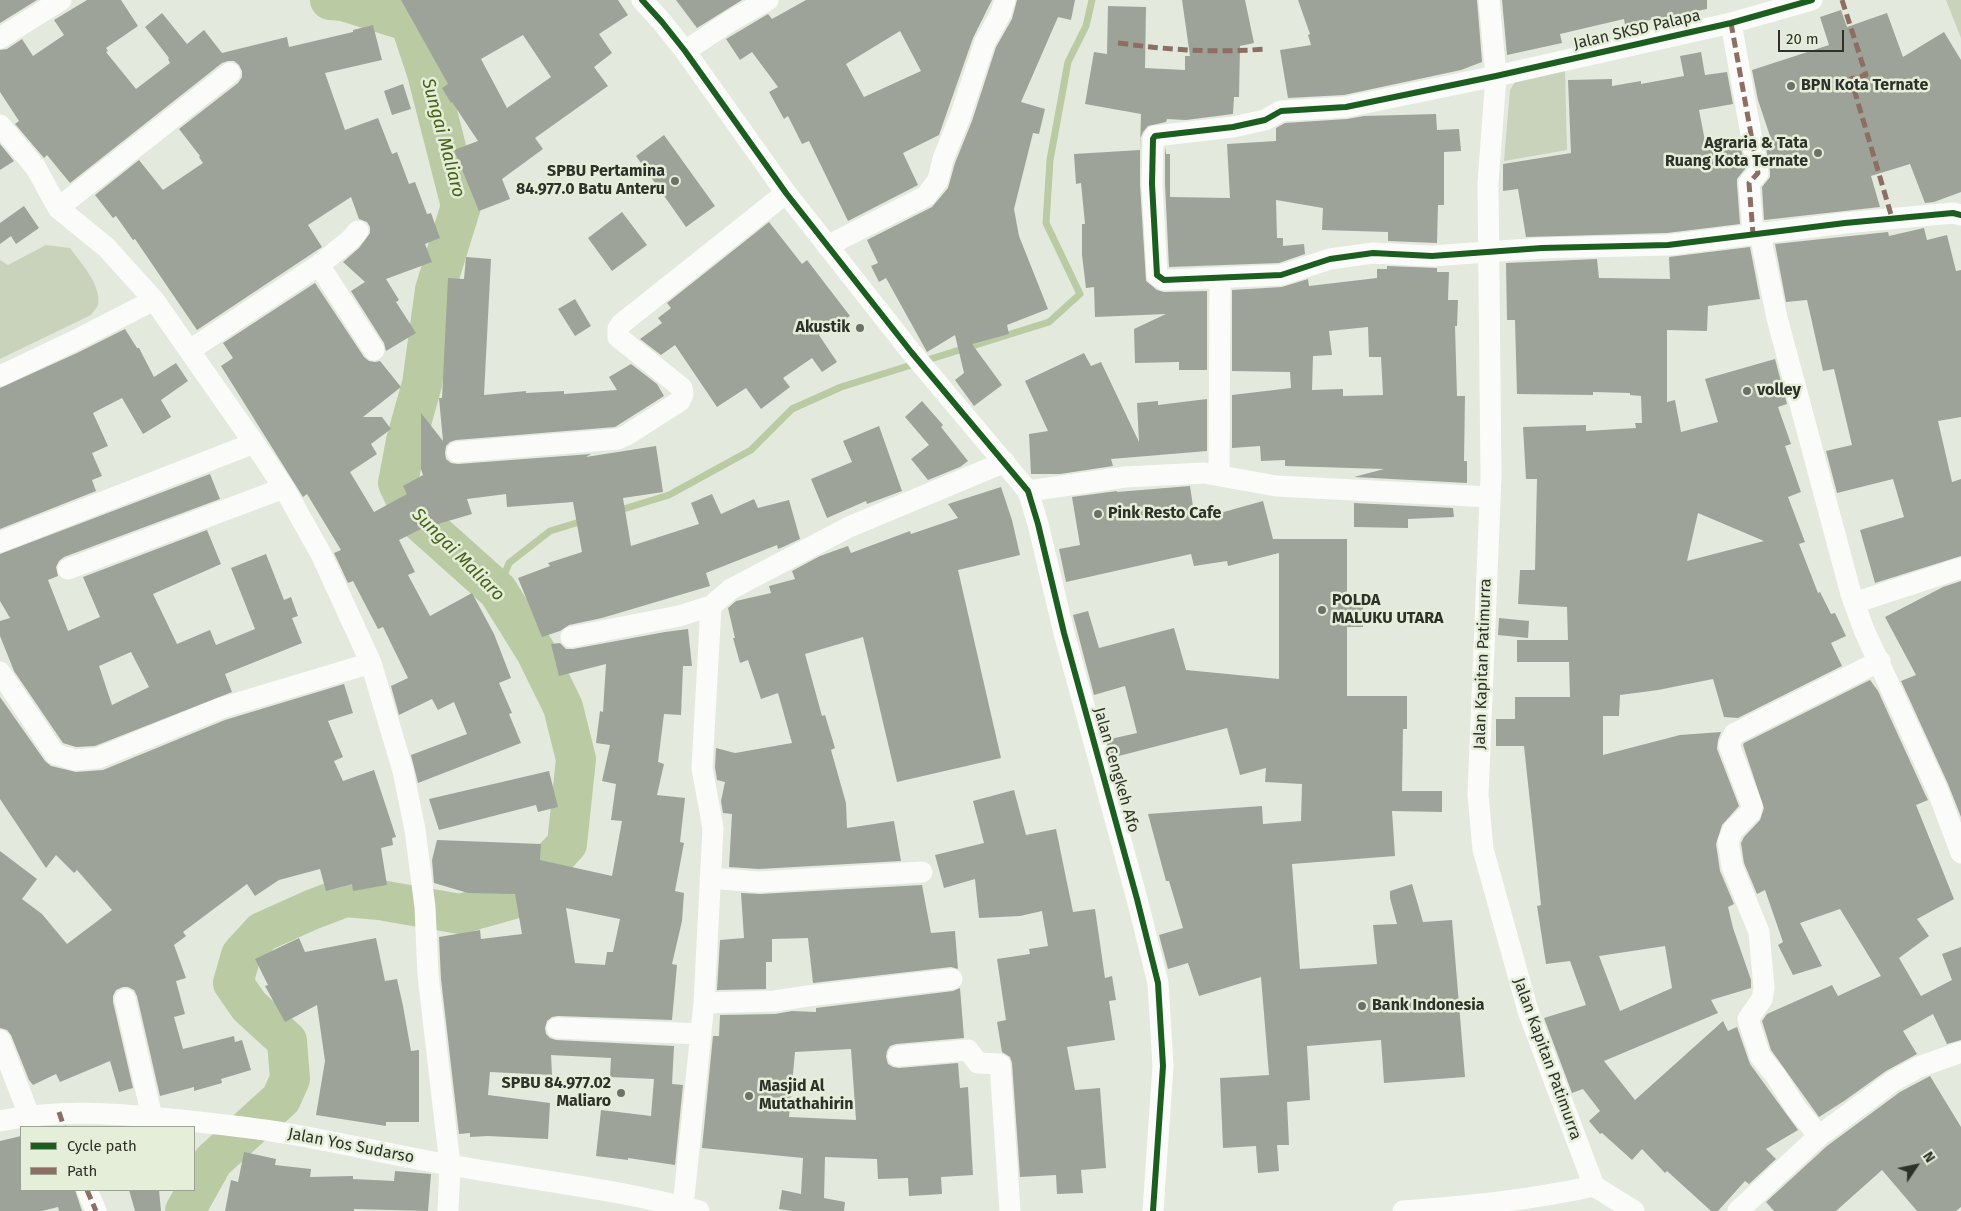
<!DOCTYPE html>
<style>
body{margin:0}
#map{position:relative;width:1961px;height:1211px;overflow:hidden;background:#e3e9dd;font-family:"Fira Sans",sans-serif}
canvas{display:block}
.legend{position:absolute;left:20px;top:1126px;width:175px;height:65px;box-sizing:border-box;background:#e4eed8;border:1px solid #9ba292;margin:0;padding:6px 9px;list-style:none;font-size:15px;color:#2e3129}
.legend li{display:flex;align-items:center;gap:10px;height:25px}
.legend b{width:25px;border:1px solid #9ba292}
.north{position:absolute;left:1891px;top:1141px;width:50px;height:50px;-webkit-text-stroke:4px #e4eed8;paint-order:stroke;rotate:56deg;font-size:14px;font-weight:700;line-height:20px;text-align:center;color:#2e3129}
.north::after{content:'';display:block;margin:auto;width:18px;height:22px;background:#2e3129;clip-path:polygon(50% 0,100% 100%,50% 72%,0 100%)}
.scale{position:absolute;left:1778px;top:30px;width:66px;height:22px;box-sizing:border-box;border:2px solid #2e3129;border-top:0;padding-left:6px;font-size:15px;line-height:18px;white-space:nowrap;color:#2e3129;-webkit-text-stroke:4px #e4eed8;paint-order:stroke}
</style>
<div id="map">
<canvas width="1961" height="1211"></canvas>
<ul class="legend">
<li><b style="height:6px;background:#1b5e20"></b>Cycle path</li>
<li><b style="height:6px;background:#8d6e63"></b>Path</li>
</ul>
<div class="north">N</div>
<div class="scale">20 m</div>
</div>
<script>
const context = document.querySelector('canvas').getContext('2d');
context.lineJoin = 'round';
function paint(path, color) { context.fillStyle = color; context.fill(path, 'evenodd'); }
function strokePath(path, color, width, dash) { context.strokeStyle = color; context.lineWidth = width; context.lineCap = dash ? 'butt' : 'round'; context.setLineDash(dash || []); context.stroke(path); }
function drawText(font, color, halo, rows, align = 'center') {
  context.font = font + ' "Fira Sans",sans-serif'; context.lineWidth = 5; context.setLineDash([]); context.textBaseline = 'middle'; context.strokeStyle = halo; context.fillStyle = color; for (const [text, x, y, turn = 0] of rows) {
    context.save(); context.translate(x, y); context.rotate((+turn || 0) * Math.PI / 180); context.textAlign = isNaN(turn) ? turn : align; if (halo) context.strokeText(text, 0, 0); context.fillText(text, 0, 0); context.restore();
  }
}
paint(new Path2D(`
 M1946 0H1961V38Z
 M1565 69 1567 150 1504 161 1510 90 1515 82Z
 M46 245 70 248C80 262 102 285 98 305 97 308 93 312 91 315L0 359V260L8 265Z`), '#c9d3bc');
strokePath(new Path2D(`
 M617 511 669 495 751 450 792 409 841 387 1049 322 1080 294 1046 223 1050 160 1068 62 1086 26 1092 0
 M498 591 509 563 550 531 586 520`), '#bacba3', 7);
strokePath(new Path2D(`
 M185 1211 213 1161 281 1099 290 1079 287 1041 249 1006 233 983 241 955 262 932 311 910 345 897 380 900 460 914 517 898 567 844 576 759 563 707 536 652 498 591 413 515 398 483 406 441 422 384 435 290 461 206 427 73 410 22 343 1 330 0`), '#bacba3', 40);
paint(new Path2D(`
 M0 0H37L0 23Z
 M87 0H121L138 26 106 48 108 51 106 52 136 89 170 63 168 59 169 58 145 27 162 13 187 44 204 30 222 53 287 37 289 47 353 32V30L373 25 382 60 325 73 345 130 378 118 392 154 397 152 409 184 415 182 427 214 431 213 440 238 425 244 432 262 386 279 399 300 396 302 416 333 386 351 384 343 351 291 365 282 343 262 359 248 370 233V227L367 222 359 219 351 197 308 225 322 247 197 330 135 239 133 240 116 216 113 218 95 195 139 160 163 190 203 163 199 157 200 156 179 129 238 83 242 77V71L239 65 234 61H228L222 63 70 183 47 155 44 158 15 124 19 121 0 92V50L7 49 22 39 33 56 64 35 54 20Z
 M401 0H618L628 15 599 34 612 53 594 67 608 86 535 138 543 149 502 179 510 199 479 211 454 150 478 141 452 102 451 103 442 88 448 84ZM523 35 551 77 507 108 481 59Z
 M676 0H742L697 28Z
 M806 0H992L973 38 939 135 903 153 918 185 848 221 809 141 802 144 788 116 784 119 769 92 778 87 752 52 740 60 726 39 768 14 772 19ZM900 31 921 71 864 97 846 64Z
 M1017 0H1075L1071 20 1058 17 1021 102 1045 109 1039 134 1033 133 1014 209 1019 236 1048 309 1007 325 1009 334 972 344 1002 385 974 406 955 380 964 373 955 335 927 352 886 278 879 282 871 266 878 263 867 240 932 207 948 188 955 163 972 121 996 47 1012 19Z
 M1182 0H1245L1254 43 1240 46 1239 97H1234L1233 114 1186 120 1167 119 1166 122 1148 126 1143 132 1140 139V185L1146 281 1157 290 1164 292 1207 291V370H1179V362L1135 363 1134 329 1166 314 1095 317 1094 287 1086 288 1082 255V224H1085L1081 183 1076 184 1074 154 1140 150 1141 114 1085 104 1094 52 1107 54 1108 6 1146 7 1145 68 1185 70V56H1190Z
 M1298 0H1477L1482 62 1461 70 1344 95 1288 98 1280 50 1311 45 1308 35 1310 34Z
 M1502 0H1707V9L1625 25 1624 19 1560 34 1562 43 1507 55Z
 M1841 10 1847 27 1887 13 1903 57 1944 32 1961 60V192L1934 202 1925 203 1910 164 1871 176 1880 207 1764 220 1762 187 1770 177V171L1764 136H1770L1758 100 1752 70 1829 45 1820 17Z
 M1701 52 1705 75 1727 72 1733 104 1699 110 1705 141 1739 138 1745 169 1737 179V184L1740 224 1667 233 1526 237 1518 189 1503 191V164L1571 153 1568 80 1612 79V86L1641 81V84L1684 76 1680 56Z
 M403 84 411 109 392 115 384 91Z
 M1436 114 1437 130 1459 129 1461 151 1444 152V205H1438L1437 243 1388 241V232L1322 230 1323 208 1276 200 1277 238H1283V246L1304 244 1305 254 1279 263 1169 267 1165 184V147L1166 154H1170V197L1230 198 1227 144 1276 141V128L1285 123 1347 119 1364 116Z
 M664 135 715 206 686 227 636 156Z
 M0 144 14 161 0 170Z
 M24 206 39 228 16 244 11 236 0 244V223Z
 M622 212 647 245 612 271 588 238Z
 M769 222 802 264 807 260 850 316 819 335 837 362 822 372 812 358 783 378 790 387 761 409 746 388 717 407 675 345 661 355 640 339 662 323 658 318 671 308 667 303Z
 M1924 228 1927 240 1947 235 1956 271 1961 270V417L1938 421 1952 482 1961 479V556L1875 583 1860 530 1904 517 1893 479 1837 493 1826 451 1852 445 1834 369 1823 371 1807 300 1786 302 1775 244 1888 232 1889 236Z
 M1750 247 1760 299 1708 306 1707 331 1667 330V402L1675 400 1681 432 1718 422 1705 379 1775 359 1787 404 1778 407 1791 444 1785 446 1801 492 1788 497 1805 542 1799 544 1818 593 1820 592 1831 614 1835 613 1846 636 1831 643 1842 666 1738 718 1724 717 1713 679 1658 690 1620 695 1619 716H1603V755L1680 735 1721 732 1718 740 1717 749 1739 806 1722 825 1716 844 1720 871 1734 904 1728 907 1733 928 1751 980V988L1711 1000 1718 1013 1604 1061 1635 1100 1723 1021 1728 1031 1737 1027 1750 1064 1798 1130 1766 1149 1776 1159 1749 1184 1745 1181 1718 1211H1711L1667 1171 1665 1173 1642 1149 1632 1160 1602 1133 1600 1134 1589 1121 1600 1111 1583 1089 1572 1093 1544 1018 1586 1005 1570 961 1546 964 1537 906 1541 905 1524 746H1496V719H1515V697H1570L1569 662H1517V640H1568L1567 607 1518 604 1520 570H1535L1537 479H1526L1523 427 1586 425V431L1636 428 1635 423H1642L1641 396 1630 395V393L1593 392V395L1517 394 1515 320H1507L1506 263 1597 259 1599 278 1670 279 1669 257ZM1698 513 1764 541 1687 561ZM1665 946 1672 988 1620 1011 1599 956Z
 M466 257 491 259 484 395 526 391V393L564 391V394L617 390 609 377 631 364 657 384 664 396 615 427 456 440 450 442 446 446 445 453 446 459 451 463 458 464 591 454 586 457 656 446 663 492 623 498 631 546 699 524 691 503 712 494 721 514 754 499 758 508 789 500 800 539 783 547 778 549 777 545 706 573 710 586 602 618 569 625 560 631 542 637 518 578 550 566 548 563 582 552 573 502 507 507 506 494 467 499 472 514 421 529 399 540 415 572 408 575 430 616 472 593 494 634 511 678 499 683 512 713 509 714 521 743 418 783 411 755 467 734 454 702 438 710 432 699 399 715 391 686 408 678 383 627 378 629 353 581 348 583 334 553 341 550 307 494 303 497 221 366 233 358 223 343 315 283 364 357 369 361 375 362 380 361 401 387 363 417H382L391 429 371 444 377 454 350 472 374 512 407 494 403 486 423 475 421 469V413L443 441 439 398H442L448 278 464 279Z
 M1387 266 1437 268V272H1449L1448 300H1458L1457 326H1455L1457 396H1465L1464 461H1467V483L1354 477 1384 469 1285 466V460L1261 461 1260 446 1232 448V395L1291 388 1290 372 1232 371V290L1282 287 1308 279 1309 286 1377 278V269H1387ZM1368 327 1369 357H1381L1383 395 1343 396V389L1312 390 1313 356 1332 355 1329 331Z
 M575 299 591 326 575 336 558 309Z
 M125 329 137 348H139L154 377 176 363 188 381 161 400 171 417 143 434 122 398 93 413 108 446 92 453 102 476 92 480 96 491 0 529V388L77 353Z
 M1084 353 1091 366 1101 362 1139 442 1137 403 1158 401V405L1207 399V451L1111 459 1113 466 1060 474H1031L1029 434 1048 431 1025 381Z
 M922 401 943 425 941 427 968 461 960 467 928 480 911 459 929 445 905 417Z
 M879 426 902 491 867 504 866 501 827 518 811 479 852 462 843 441Z
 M210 474 220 499 64 557 59 561 56 567 58 576 48 580 68 631 100 617 83 577 207 530 221 564 153 594 177 644 210 630 216 645 255 629 231 568 266 554 284 600 291 597 298 616 292 618 302 643 225 674 232 692 95 746 76 747 63 743 14 671 0 636V621L10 618 0 601V554ZM131 652 149 687 112 705 99 666Z
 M1190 486 1195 520 1263 501 1273 539H1347V601H1363V627H1347V696H1407V729H1403L1402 791H1442V812L1392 811 1395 856 1292 864 1300 969 1377 964 1373 925 1397 924 1390 898V891L1412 884 1423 922 1452 920 1465 1077 1384 1083 1381 1040 1307 1046 1310 1100 1287 1102 1289 1145H1277L1279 1171 1258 1173 1256 1146 1223 1148 1220 1078 1269 1075 1261 977 1199 996 1188 963 1168 969 1159 935 1183 928 1169 881H1166L1148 814 1262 806 1263 824 1301 821 1302 784 1265 782 1266 768 1240 775 1227 728 1111 758 1106 740 1137 733 1125 686 1094 695 1073 615 1088 611 1099 648 1174 628 1186 670 1279 679V553L1228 566 1227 561 1194 566 1191 554 1066 582 1059 549 1080 545 1072 497 1117 491V492Z
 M1001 487 1012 520 1020 555 958 570 1001 758 897 782 863 637 805 654 822 716 825 715 835 748 831 750 846 803 847 828 894 821 901 861 759 869 729 867 732 814 723 813 721 801 725 782 717 780 715 767 716 748 735 753 792 743 778 693 761 699 748 660 740 663 733 638H735L728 608 736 601 771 593 769 586 795 579 792 571 820 556 848 546 851 553 910 531 911 534 958 518 948 504Z
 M1354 503 1453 508 1454 517 1408 519V528L1354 527Z
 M1961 581V817L1948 784 1901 681 1916 675 1885 617 1943 587Z
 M1499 618 1529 621 1528 638 1498 635Z
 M688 629 692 666H683L681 715 664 714 658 762 664 764 657 795 685 798 680 842 684 843 675 891 684 893 682 921 672 964 677 965 672 1020 558 1016 552 1017 547 1021 545 1028 546 1034 550 1038 556 1040 674 1046 672 1084 683 1085 675 1165 628 1158V1160L596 1156 601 1110 651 1116 654 1079 610 1077 611 1058 551 1055 552 1075 490 1072 488 1095 550 1103 548 1139 488 1136 470 1137V1133L459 1134 441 979 439 937 480 930 481 939 522 934 515 894 468 893 434 883 432 860 437 840 541 844 540 860 612 876 622 821 611 820 616 784 602 781 610 745 596 743 600 711 603 712 606 664 559 676 551 644 560 643 566 649H573L665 632ZM566 908 620 919 613 952H607L605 965 575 963Z
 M1870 680 1878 691 1925 794 1928 800 1916 805 1954 899 1917 919 1929 936 1899 958 1921 996 1952 980 1942 954 1961 947V1040L1947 1044 1933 1014 1903 1031 1917 1054 1886 1071 1844 1101 1819 1117 1771 1050 1762 1021 1767 1014 1832 985 1838 996 1881 976 1840 909 1800 923 1822 966 1793 975 1778 945 1783 942 1765 890 1757 894 1744 863 1741 843 1744 837 1760 820 1764 808 1743 745 1744 743Z
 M344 684 353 713 328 721 343 757 334 761 343 781 374 770 396 837 392 838 393 845 381 848 387 885 353 891 352 884 326 891 320 869 279 880 255 896 247 884 183 932 186 936 174 945 186 978 176 981 185 1014 174 1017 183 1049 234 1036 235 1042 242 1040 251 1070 221 1079 222 1083 194 1091V1087L160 1096 137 996 134 990 128 987H123L116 990 113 996V1002L133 1088 119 1092 110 1061 60 1082 56 1074 33 1085 29 1080 11 1035 7 1030 0 1028V851L37 879 22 899 42 914 67 944 112 910 77 870 74 873 56 855 46 868 0 799V697L45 761 51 766 76 772 103 770 225 720Z
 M549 771 558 807 538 812 536 805 439 830 429 799Z
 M1014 790 1026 835 1056 829 1073 912 1095 909 1105 978 1112 976 1116 1000 1109 1001 1115 1040 1067 1047 1075 1090 1100 1088 1106 1168 1081 1170 1083 1193 1057 1194 1056 1175 1020 1177 1012 1063 1010 1057 1002 1052 997 1022 1006 1020 997 959 1030 954 1029 949 1048 946 1042 911 1020 916 979 918 975 879 944 888 935 855 984 843 973 801Z
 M922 885 931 933 955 931 958 969 951 967 813 983 808 938 772 939V962H766V989L717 990 720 940 744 938 741 893 760 894Z
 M299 938 305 952 376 938 385 981 397 979 403 1006 411 1051 419 1050V1122H386V1126L316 1115 325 1061 317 1005 285 1022 265 986 268 985 255 959Z
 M960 988 964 1038 896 1044 890 1046 887 1051 886 1057 888 1064 893 1067 899 1068 958 1063 960 1088 968 1087 973 1175 941 1177 942 1194 909 1196 908 1178 878 1179 877 1159 825 1157 824 1198 845 1202 844 1211H792L779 1209 782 1190 801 1194 803 1158 702 1148 713 1036H719L720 1015 775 1014 792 1011 816 1012V1008L953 991ZM851 1049 856 1120 789 1117 795 1052Z
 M1930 1076 1961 1127V1207L1956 1211H1917L1882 1170 1836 1211H1774L1766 1202 1827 1146 1900 1092Z
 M21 1136V1190H75L82 1211H59L58 1207 42 1211H0V1141Z
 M244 1152 276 1159 275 1165 311 1169 310 1177 353 1176V1179L394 1181 395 1171 431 1174 428 1211 354 1209V1211H225L231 1180 238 1182Z
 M129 1190H159L161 1211H135Z`), '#9ea399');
strokePath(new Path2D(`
 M642 0 662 22 685 51 786 193 912 353 1028 491 1038 524 1064 633 1137 899 1158 983 1163 1066 1153 1211
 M1489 0 1496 76 1488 183 1491 476 1478 795 1483 849 1528 1011 1594 1186 1634 1211
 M1812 0 1731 23 1496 76 1346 107 1281 111 1265 120 1233 127 1155 136 1153 139 1152 184 1157 275 1164 280 1281 275 1330 259 1373 253 1432 256 1542 248 1668 245 1845 223 1953 213 1961 215
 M1731 23 1758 173 1749 183 1753 234
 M0 38 61 0
 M685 51 732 20 768 0
 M0 125 36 168 58 208 106 247 154 300 254 443 284 488 321 554 371 663 403 771 415 830 425 907 428 975 450 1165 448 1211
 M58 208 230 73
 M1760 234 1777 318 1851 594 1864 630 1937 789 1961 853
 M827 246 926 196 938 180 943 159 960 117 985 42 1001 13 1005 0
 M319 265 374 350
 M190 350 319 265 350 240 358 231
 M0 376 72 342 154 300
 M457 452 618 439 627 435 680 401 683 394 682 388 618 337V329L621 324 786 193
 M1219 474 1220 279
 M1028 491 1125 477 1204 473 1276 486 1490 497
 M0 542 254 443
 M68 569 284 488
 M1854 603 1961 568
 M571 637 679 616 711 606 731 589 849 527 1005 462
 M0 672 55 754 75 760 98 758 221 708 371 663
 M710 878 759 882 922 872
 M125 999 152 1117
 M704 1003 775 1001 808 996 952 979
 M557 1028 701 1034
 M0 1040 29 1115
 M898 1056 968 1050 978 1063 1000 1064 1010 1211
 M0 1121C58 1109 112 1113 170 1119 210 1123 250 1127 290 1134 343 1143 396 1156 450 1165 533 1180 618 1189 699 1211
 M1819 1136 1796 1108 1776 1076 1760 1056 1748 1019 1762 999 1764 988 1759 932 1732 866 1728 842 1733 830 1751 812 1752 806 1729 745 1734 734 1880 661
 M87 1190 96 1211
 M683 1207 704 1003 713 828 702 768 711 606
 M1403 1211C1468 1206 1531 1200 1594 1186
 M1738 1211 1819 1136 1893 1081 1919 1067 1961 1052`), '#fbfcfa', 21);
strokePath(new Path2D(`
 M1842 0 1866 75 1851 79 1892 218
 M1731 23 1758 173 1749 183 1753 234
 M1118 43C1170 50 1213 53 1266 49
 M59 1112 64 1127
 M87 1190 96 1211`), '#8d6e63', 5, [10, 5]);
strokePath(new Path2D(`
 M642 0 662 22 685 51 786 193 912 353 1028 491 1038 524 1064 633 1137 899 1158 983 1163 1066 1153 1211
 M1812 0 1731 23 1496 76 1346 107 1281 111 1265 120 1233 127 1155 136 1153 139 1152 184 1157 275 1164 280 1281 275 1330 259 1373 253 1432 256 1542 248 1668 245 1845 223 1953 213 1961 215`), '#1b5e20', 6);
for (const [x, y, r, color] of [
 [1791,86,5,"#6d7168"],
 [1818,153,5,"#6d7168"],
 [675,181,5,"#6d7168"],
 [860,328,5,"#6d7168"],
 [1747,391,5,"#6d7168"],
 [1098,514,5,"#6d7168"],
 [1322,610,5,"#6d7168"],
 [1362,1006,5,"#6d7168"],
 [621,1093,5,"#6d7168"],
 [749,1096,5,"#6d7168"]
]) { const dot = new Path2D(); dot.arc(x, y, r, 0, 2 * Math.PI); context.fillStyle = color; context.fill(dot); strokePath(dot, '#e4eed8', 2); }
drawText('16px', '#2e3129', '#e4eed8', [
 ["Jalan SKSD Palapa",1637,30,-13],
 ["Jalan Kapitan Patimurra",1483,664,-88],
 ["Jalan Cengkeh Afo",1116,770,74],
 ["Jalan Kapitan Patimurra",1547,1059,70],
 ["Jalan Yos Sudarso",351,1146,11]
]);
drawText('bold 16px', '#2e3129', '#e4eed8', [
 ["BPN Kota Ternate",1801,86],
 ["Agraria & Tata",1808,144,"right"],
 ["Ruang Kota Ternate",1808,162,"right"],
 ["SPBU Pertamina",665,172,"right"],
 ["84.977.0 Batu Anteru",665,190,"right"],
 ["Akustik",850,328,"right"],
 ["volley",1757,391],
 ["Pink Resto Cafe",1108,514],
 ["POLDA",1332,601],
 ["MALUKU UTARA",1332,619],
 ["Bank Indonesia",1372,1006],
 ["SPBU 84.977.02",611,1084,"right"],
 ["Maliaro",611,1102,"right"],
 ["Masjid Al",759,1087],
 ["Mutathahirin",759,1105]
], 'left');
drawText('italic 18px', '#476116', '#e4eed8', [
 ["Sungai Maliaro",443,138,75],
 ["Sungai Maliaro",458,555,45]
]);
</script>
